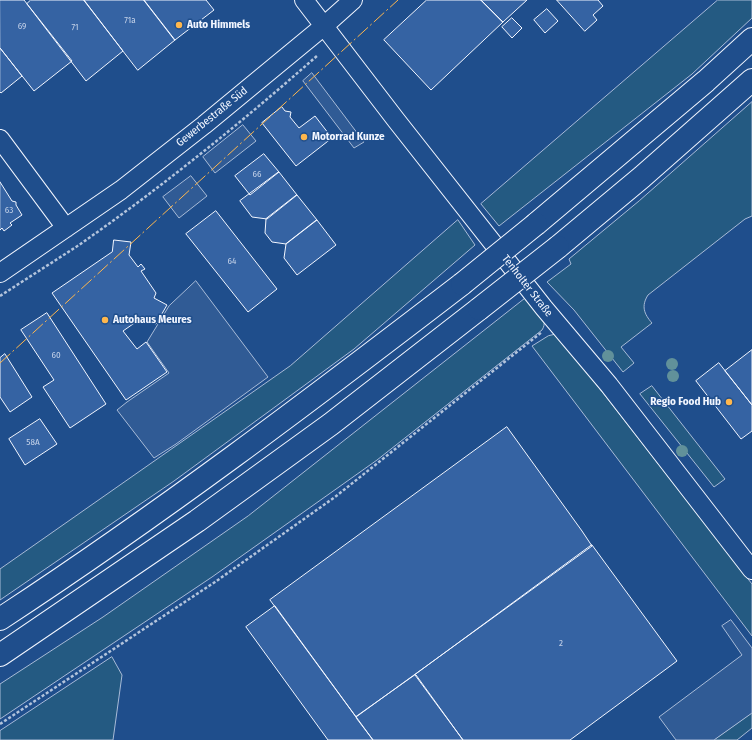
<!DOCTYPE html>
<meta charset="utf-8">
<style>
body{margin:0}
canvas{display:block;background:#1f4e8c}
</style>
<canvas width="752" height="740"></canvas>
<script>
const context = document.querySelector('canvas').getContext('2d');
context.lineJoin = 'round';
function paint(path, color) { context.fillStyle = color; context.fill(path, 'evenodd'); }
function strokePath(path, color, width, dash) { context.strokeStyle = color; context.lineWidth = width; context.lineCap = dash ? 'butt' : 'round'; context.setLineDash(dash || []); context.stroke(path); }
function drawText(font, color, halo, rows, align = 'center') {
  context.font = font + ' "Fira Sans Condensed",sans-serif'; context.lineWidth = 3; context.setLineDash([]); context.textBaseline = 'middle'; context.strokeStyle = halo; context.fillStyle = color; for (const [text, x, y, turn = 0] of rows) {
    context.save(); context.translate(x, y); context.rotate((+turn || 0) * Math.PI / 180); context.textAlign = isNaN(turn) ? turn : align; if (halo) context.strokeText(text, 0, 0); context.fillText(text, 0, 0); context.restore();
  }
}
const green = new Path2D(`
 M718 0H752V18L692 74 499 226 481 204Z
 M752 102V216L745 219 648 295C641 306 644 314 652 323L621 347 634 363 623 372 574 310 547 282 571 264 569 259 639 201Z
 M458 220 475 245 354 349 174 481 0 600V569L290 366Z
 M527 297C534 306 550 318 542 330L377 460 212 577 0 719V684L103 617 248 516Z
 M557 334 752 584V636L532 346 548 336Z
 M652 386 725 479 714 487 640 394Z
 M112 657 122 675 113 740H0V731Z
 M752 713V728L737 740H714Z`);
paint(green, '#245a82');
strokePath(green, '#a8bbd7', 1);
const parking = new Path2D(`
 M312 73 364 142 354 148 303 81Z
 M243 125 256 141 215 173 203 157Z
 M191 176 207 196 179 218 163 197Z
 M196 281 268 377 176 444 154 458 117 410 127 402 169 373 147 342 169 306Z
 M731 620 752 648V713L714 740H676L659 717 742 655 722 626Z`);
paint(parking, '#305b95');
strokePath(parking, '#a8bbd7', 1);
const building = new Path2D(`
 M0 0H24L72 61 34 91 0 48Z
 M31 0H84L123 51 86 81 27 4Z
 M84 0H144L175 40 138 70Z
 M144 0H206L214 10 175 40Z
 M427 0H481L503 22 431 90 384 40Z
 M481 0H527L503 22Z
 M557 0H598L603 6 593 15 597 20 585 31Z
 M547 9 558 21 545 33 534 20Z
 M512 18 522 28 512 38 502 27Z
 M0 48 22 76 1 93 0 92Z
 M282 107 285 111 291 112 290 117 299 128 315 116 332 138 296 166 262 123Z
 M264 154 279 172 250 195 235 176Z
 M279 172 297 195 267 219 252 217 240 201Z
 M0 182 12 201 16 202V205L22 215 10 223 12 225 4 231 2 228 0 230Z
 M297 195 317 220 286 244 272 242 265 233 266 219Z
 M216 211 277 289 248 312 186 234Z
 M317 220 336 245 297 275 284 258 286 244Z
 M114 240 131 242 129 255 138 267 141 264 145 269 141 271 156 293 154 298 167 305 156 324 143 317 123 331 137 349 146 342 167 372 126 400 52 293 112 252Z
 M47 313 106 404 70 428 43 387 54 380 21 330Z
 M752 350V405L725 371Z
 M5 354 32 397 10 412 0 397V358Z
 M719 363 752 405V431L741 439 696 381Z
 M40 419 57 444 25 465 9 439Z
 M507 427 582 531 592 546 356 717 270 600Z
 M592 545 677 661 570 740H463L415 675Z
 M275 606 373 740H328L246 627Z
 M415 675H416L463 740H373L357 719 356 717Z`);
paint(building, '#3563a3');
strokePath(building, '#f2f6ff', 1);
const minor = new Path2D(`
 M304 0 396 120 544 308 609 385 752 570
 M0 139 66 228
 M0 273 121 190 204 125 324 26 353 0`);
const highway = new Path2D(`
 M536 224 706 81 752 39
 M558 247 642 177 752 80
 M0 619C159 515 311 400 462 284
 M0 655 197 521 331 424 479 309`);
strokePath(minor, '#f2f6ff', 20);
strokePath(highway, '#f2f6ff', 24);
strokePath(new Path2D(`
 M0 296C26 279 53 262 79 245 162 187 242 122 318 55
 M0 724 215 582 335 497 542 332`), '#b3c4dc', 2.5, [3, 2]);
strokePath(minor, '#1f4e8c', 18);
strokePath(highway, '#1f4e8c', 22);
const highwayBridge = new Path2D(`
 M462 284 536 224
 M479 309 558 247`);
strokePath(highwayBridge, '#f2f6ff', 24, []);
strokePath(highwayBridge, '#1f4e8c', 22);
strokePath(new Path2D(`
 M0 363 398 0`), '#ffb74d', 1, [14, 3, 2, 3]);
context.fillStyle = '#61919a';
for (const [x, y] of [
 [608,356],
 [672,364],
 [673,376],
 [682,451]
]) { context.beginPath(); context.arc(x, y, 6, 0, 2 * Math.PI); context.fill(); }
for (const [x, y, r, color] of [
 [179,25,4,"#ffb74d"],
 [304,137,4,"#ffb74d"],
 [105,320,4,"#ffb74d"],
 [729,402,4,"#ffb74d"]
]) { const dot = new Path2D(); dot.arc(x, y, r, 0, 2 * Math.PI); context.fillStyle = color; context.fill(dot); strokePath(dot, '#1f4e8c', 1.5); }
drawText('9px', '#c3d1e8', null, [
 ["71a",130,20],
 ["69",22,26],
 ["71",75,27],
 ["66",257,174],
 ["63",9,210],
 ["64",232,261],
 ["60",56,355],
 ["58A",33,442],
 ["2",561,643]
]);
drawText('bold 11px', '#f2f6ff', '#1f4e8c', [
 ["Auto Himmels",187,25],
 ["Motorrad Kunze",312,137],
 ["Autohaus Meures",113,320],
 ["Regio Food Hub",721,402,"right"]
], 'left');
drawText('11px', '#f2f6ff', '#1f4e8c', [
 ["Gewerbestraße Süd",212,117,-39],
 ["Tenholter Straße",527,286,52]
]);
</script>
